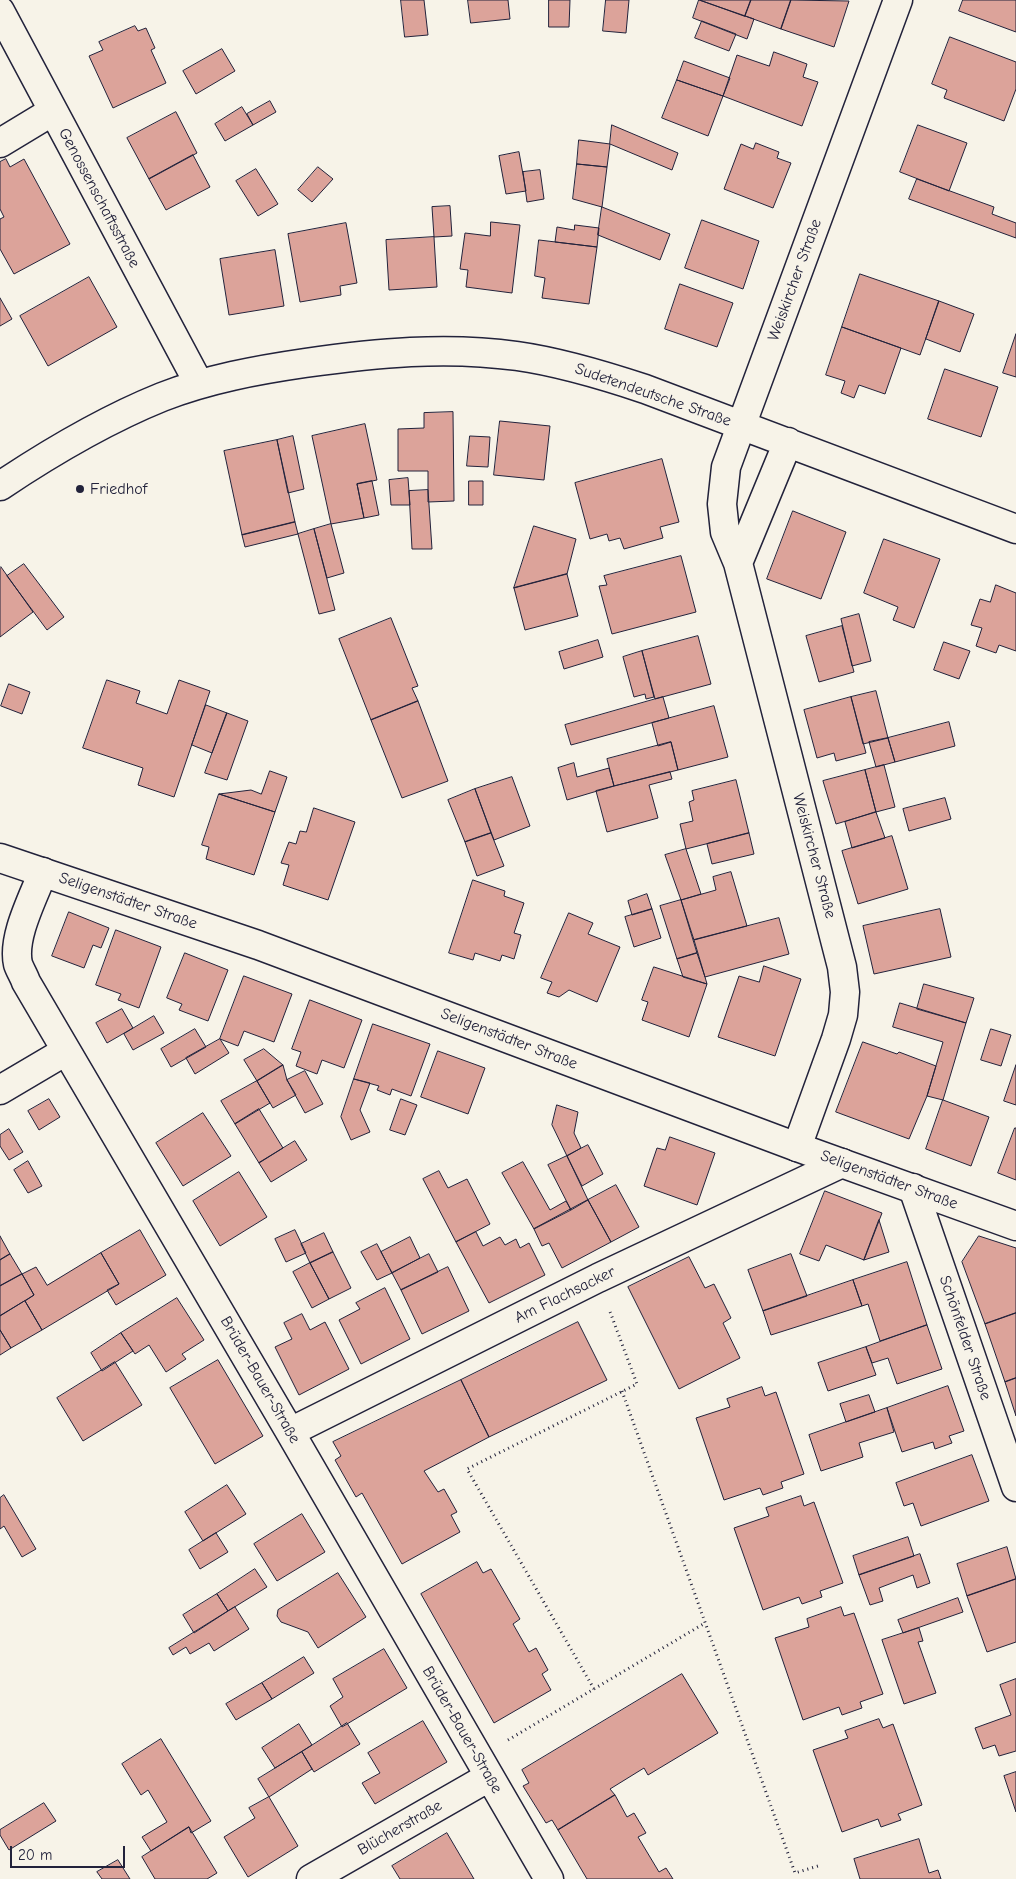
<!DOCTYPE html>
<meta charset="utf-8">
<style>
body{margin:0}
#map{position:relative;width:1016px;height:1879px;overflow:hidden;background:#f7f3e8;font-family:"Comic Neue",sans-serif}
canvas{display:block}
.scale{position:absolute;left:10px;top:1846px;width:115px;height:22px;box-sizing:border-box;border:2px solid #22223b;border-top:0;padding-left:6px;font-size:15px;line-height:18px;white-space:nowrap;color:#22223b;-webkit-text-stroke:4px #f7f3e8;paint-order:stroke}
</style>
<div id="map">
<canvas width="1016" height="1879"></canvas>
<div class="scale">20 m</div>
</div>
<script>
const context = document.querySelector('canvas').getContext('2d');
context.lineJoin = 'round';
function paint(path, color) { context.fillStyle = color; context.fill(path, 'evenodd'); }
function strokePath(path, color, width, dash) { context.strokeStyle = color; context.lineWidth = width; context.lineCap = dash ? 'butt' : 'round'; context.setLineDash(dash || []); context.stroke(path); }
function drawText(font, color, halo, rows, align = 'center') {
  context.font = font + ' "Comic Neue",sans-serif'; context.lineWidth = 4; context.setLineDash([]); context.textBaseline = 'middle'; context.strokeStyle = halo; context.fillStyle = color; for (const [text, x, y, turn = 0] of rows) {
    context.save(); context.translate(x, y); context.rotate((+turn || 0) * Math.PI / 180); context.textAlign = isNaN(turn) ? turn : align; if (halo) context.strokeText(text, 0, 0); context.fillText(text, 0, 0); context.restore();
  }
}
const building = new Path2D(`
 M401 0H424L428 35 405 37Z
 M468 0H508L510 19 471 23Z
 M549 0H570L569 27H549Z
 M606 0H629L626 33 603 31Z
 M699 0 754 19 747 39 693 18Z
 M700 0H751L745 16Z
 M751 0H791L781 29 745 16Z
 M791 0 849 1 834 47 781 29Z
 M963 0H1016V32L959 11Z
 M702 21 736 34 729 51 695 38Z
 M135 26 138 31 146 28 155 48 151 50 166 83 113 108 89 56 103 50 99 42Z
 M950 37 1016 62V89L1004 121 944 98 947 90 932 84Z
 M222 49 235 71 196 94 183 71Z
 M774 52 807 64 803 77 818 82 802 126 723 96 737 55 769 66Z
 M684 61 730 78 723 96 677 80Z
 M677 80 723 96 708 136 662 118Z
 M270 101 276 112 253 125 247 114Z
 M242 107 253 125 225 141 215 124Z
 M176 112 197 153 149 179 127 138Z
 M612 125 678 153 672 170 610 144Z
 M918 125 967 143 949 191 900 172Z
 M579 140 610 144 607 167 577 164Z
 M756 143 779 152 777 158 791 163 773 208 724 189 741 144 753 149Z
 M519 152 526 191 506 194 499 156Z
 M193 155 210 187 166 210 149 179Z
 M6 159 10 167 24 159 70 244 14 274 0 249V219L4 217 0 209V162Z
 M577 164 607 167 602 207 573 199Z
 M318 167 333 179 312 202 298 190Z
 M256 169 278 204 258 216 236 181Z
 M540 170 544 199 527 202 523 172Z
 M917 179 994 207 992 214 1016 223V238L909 199Z
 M450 206 452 236 434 237 432 207Z
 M602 207 670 234 660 260 598 235Z
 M702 220 759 241 743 289 685 268Z
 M491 222 520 225 512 293 466 287 468 270 460 269 465 233 490 236Z
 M346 223 357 283 340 286 341 295 300 302 288 234Z
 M575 225 599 228 597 247 555 242 557 227 574 230Z
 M434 237 437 287 389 290 386 240Z
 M539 240 597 247 589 304 542 298 545 278 535 276Z
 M275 250 284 306 229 315 220 259Z
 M860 274 939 301 920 355 842 327Z
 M89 277 117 327 48 366 20 316Z
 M680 284 733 303 717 347 665 329Z
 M0 298 12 319 0 326Z
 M939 301 974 314 960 352 926 339Z
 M842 327 901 348 885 394 859 385 854 398 841 393 845 381 826 375Z
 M1016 334V377L1003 373Z
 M945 369 998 387 981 437 928 419Z
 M453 412 454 501 428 502V471H398V429L424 428V413Z
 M500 421 550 426 544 480 494 475Z
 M365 424 377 480 357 484 364 518 331 524 312 436Z
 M293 436 304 489 288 493 277 440Z
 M470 436 490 437 488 467 467 466Z
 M277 440 295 522 242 535 224 451Z
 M662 459 679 522 660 527 663 538 624 549 620 538 609 541 607 534 590 539 575 483Z
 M408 478 410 505H391L389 480Z
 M372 481 379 515 364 518 357 484Z
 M469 481H483V505H469Z
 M428 490 432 549H412L409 491Z
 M793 511 846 532 821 599 767 579Z
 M295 522 298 534 245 547 242 535Z
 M331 524 344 573 327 578 314 529Z
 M534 526 576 539 567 574 514 588Z
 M314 529 335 610 319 614 298 534Z
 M884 539 940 559 914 628 893 620 898 607 864 593Z
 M681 556 696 612 612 634 599 586 607 585 604 576Z
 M24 564 64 617 47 630 7 576Z
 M1 567 33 612 0 637V568Z
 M567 574 578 616 525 630 514 588Z
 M996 585 1016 593V651L999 645 996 653 976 646 982 628 971 625 980 599 990 602Z
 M859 614 871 661 852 666 841 619Z
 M391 618 418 686 412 688 418 701 371 720 339 639Z
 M842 626 854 672 819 682 806 636Z
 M698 636 711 684 655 699 642 651Z
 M598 640 603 657 564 669 559 652Z
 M944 642 970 651 959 679 934 670Z
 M642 651 654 697 646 699 645 694 634 697 623 657Z
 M107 680 140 691 136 703 167 714 179 680 210 691 174 797 138 785 143 768 83 748Z
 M9 684 30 692 22 714 1 706Z
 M876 691 888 738 863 744 851 697Z
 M663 697 669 718 571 745 565 725Z
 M851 697 866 753 836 761 834 753 817 758 804 710Z
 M418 701 448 781 402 798 371 720Z
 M206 705 227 713 212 753 192 745Z
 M714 706 728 757 678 770 671 742 658 746 652 723Z
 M227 713 248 721 227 780 205 773Z
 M949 722 955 746 895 762 888 738Z
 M888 738 895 762 876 767 869 742Z
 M671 742 678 770 614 786 607 759Z
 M574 763 577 777 609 768 614 786 567 800 558 768Z
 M884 765 895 807 876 812 865 770Z
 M865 770 876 812 836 824 823 781Z
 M270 771 287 777 275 812 219 794 251 790 261 794Z
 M670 772 672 779 649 785 658 818 607 832 596 791Z
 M512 777 530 826 494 840 475 789Z
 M736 780 749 833 686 849 680 824 693 821 689 802 694 800 692 791Z
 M475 789 491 833 465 842 448 800Z
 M219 794 275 812 254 875 206 859 209 847 202 845Z
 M945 798 951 819 909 831 903 809Z
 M314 808 355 822 328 900 283 885 289 865 281 863 289 842 296 844 300 831 306 832Z
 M876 812 885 838 852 848 845 822Z
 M491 833 504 866 477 876 465 842Z
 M749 833 754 854 712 864 707 844Z
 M892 836 908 889 858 904 842 851Z
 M686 849 701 894 681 900 665 855Z
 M731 872 747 926 694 940 681 900 716 890 713 877Z
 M473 880 505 891 504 896 524 903 514 933 521 935 514 959 502 955 500 961 475 953 473 960 449 953Z
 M647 894 652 909 632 915 628 901Z
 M681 900 697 953 677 959 660 906Z
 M652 909 661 938 634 947 625 917Z
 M940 909 951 957 874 974 863 926Z
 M69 912 109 928 101 948 93 945 84 968 52 956Z
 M569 913 593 923 588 934 620 947 597 1002 569 990 559 997 547 993 552 982 541 978Z
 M779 918 789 954 705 977 694 940Z
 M116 930 161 947 139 1008 118 1000 121 994 96 985Z
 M185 953 228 970 208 1021 179 1010 182 1004 167 998Z
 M697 953 705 977 707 984 683 977 677 959Z
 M764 966 801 979 775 1056 718 1037 739 976 759 982Z
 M654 967 707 984 689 1037 642 1020 648 1002 642 1000Z
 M244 976 292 994 274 1042 244 1031 238 1046 220 1039Z
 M924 984 974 998 966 1023 917 1009Z
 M310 1000 362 1020 344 1068 322 1060 317 1074 296 1066 301 1052 292 1049Z
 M900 1003 966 1023 943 1100 927 1096 943 1042 893 1027Z
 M122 1009 133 1028 107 1043 96 1023Z
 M154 1016 164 1033 133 1050 124 1034Z
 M373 1024 430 1044 411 1096 392 1089 390 1095 377 1090 379 1086 354 1079Z
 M195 1029 206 1047 171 1067 161 1049Z
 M991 1029 1011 1035 1001 1066 981 1060Z
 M220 1039 229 1053 195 1074 186 1058Z
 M863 1042 897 1054 899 1052 936 1066 927 1096 909 1139 836 1112Z
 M264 1049 283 1065 257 1081 244 1060Z
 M438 1051 485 1068 468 1114 421 1097Z
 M283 1065 287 1080 296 1095 273 1108 257 1081Z
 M1016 1065V1105L1004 1101Z
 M305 1071 323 1104 305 1113 287 1080Z
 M354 1079 370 1083 360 1110 370 1132 351 1140 341 1117Z
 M257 1081 270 1103 235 1124 221 1101Z
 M49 1099 60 1117 39 1130 28 1111Z
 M401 1099 417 1105 405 1135 390 1130Z
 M943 1100 989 1117 971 1166 926 1149Z
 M557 1105 578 1112 574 1133 581 1148 567 1156 552 1125Z
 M259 1109 283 1148 259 1163 235 1124Z
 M203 1113 231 1156 183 1186 156 1143Z
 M1015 1128H1016V1180L998 1173Z
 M9 1129 23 1152 9 1160 0 1146V1135Z
 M670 1137 715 1153 697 1205 644 1186 657 1148 665 1150Z
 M295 1141 307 1160 271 1182 259 1163Z
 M588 1145 603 1174 582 1186 567 1156Z
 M567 1156 588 1200 571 1210 548 1165Z
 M28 1161 42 1186 28 1193 14 1170Z
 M523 1162 550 1210 566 1201 571 1210 534 1229 502 1173Z
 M439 1171 448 1188 467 1179 490 1224 456 1242 423 1179Z
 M239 1172 267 1217 220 1246 193 1201Z
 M616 1185 639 1227 611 1242 588 1200Z
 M825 1191 882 1213 864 1260 826 1245 819 1261 800 1254Z
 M588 1200 611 1242 562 1268 549 1243 542 1246 534 1229Z
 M879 1220 889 1252 864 1260Z
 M140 1230 166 1275 116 1305 107 1290 119 1284 101 1253Z
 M295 1230 306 1253 286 1262 275 1239Z
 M476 1232 483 1246 500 1237 505 1245 516 1239 520 1248 529 1243 545 1275 489 1303 456 1242Z
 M324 1233 333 1252 310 1263 301 1244Z
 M0 1236 10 1254 0 1260Z
 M979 1236 1016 1248V1313L985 1324 962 1262Z
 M410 1237 420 1258 392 1273 381 1252Z
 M377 1244 392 1273 377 1280 361 1252Z
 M333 1252 351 1288 329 1299 310 1263Z
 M101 1253 119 1284 42 1330 25 1301 34 1295 22 1274 36 1267 47 1285Z
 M10 1254 22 1274 0 1286V1260Z
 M429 1254 438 1272 401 1290 392 1273Z
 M791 1254 807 1296 763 1311 748 1270Z
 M689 1257 705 1288 714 1284 731 1318 723 1323 740 1358 679 1389 628 1287Z
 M907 1262 927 1325 880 1341 868 1304 862 1306 853 1280Z
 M310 1263 329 1299 312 1308 293 1272Z
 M448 1267 469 1311 422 1334 401 1290Z
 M22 1274 34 1295 0 1316V1286Z
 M853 1280 862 1306 771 1335 763 1311Z
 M385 1288 410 1339 361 1364 339 1320 360 1309 356 1303Z
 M177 1298 204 1340 182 1354 186 1359 166 1372 149 1345 135 1354 121 1333Z
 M25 1301 42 1330 11 1348 0 1330V1316Z
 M1016 1313V1378L1005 1382 985 1324Z
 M302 1314 310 1330 325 1322 349 1369 299 1395 275 1347 292 1339 284 1323Z
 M578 1322 607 1380 489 1437 461 1380Z
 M927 1325 942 1369 897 1384 888 1358 872 1363 866 1347Z
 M0 1330 11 1348 0 1355Z
 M121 1333 133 1351 102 1371 91 1353Z
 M866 1347 876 1375 828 1391 818 1363Z
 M218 1360 263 1436 215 1464 170 1388Z
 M115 1362 142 1405 83 1441 57 1398Z
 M1016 1378V1416L1005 1382Z
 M461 1380 489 1437 424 1471 438 1492 444 1489 457 1512 451 1515 460 1532 402 1564 362 1493 356 1497 335 1460 341 1456 333 1442Z
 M948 1386 964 1431 949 1436 952 1443 935 1449 933 1442 902 1452 887 1408Z
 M762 1387 765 1396 776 1392 804 1474 781 1482 783 1488 763 1495 760 1488 724 1500 696 1418 730 1407 727 1399Z
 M869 1395 875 1412 846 1422 840 1404Z
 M887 1408 894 1432 859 1443 863 1457 821 1471 809 1435Z
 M972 1455 989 1501 921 1526 913 1503 904 1506 896 1483Z
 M227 1485 246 1514 203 1541 185 1512Z
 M4 1495 36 1549 22 1557 4 1526 0 1529V1498Z
 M801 1496 804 1506 814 1502 843 1583 820 1591 822 1597 802 1604 799 1597 763 1610 734 1528 769 1516 766 1508Z
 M302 1514 325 1552 277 1581 254 1544Z
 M216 1533 228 1552 200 1569 189 1550Z
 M908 1537 914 1556 859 1575 853 1556Z
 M1007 1547 1016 1579 967 1596 957 1564Z
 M920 1554 930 1583 917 1588 913 1575 879 1588 883 1601 870 1605 859 1575Z
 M477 1562 483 1573 491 1569 520 1619 513 1624 529 1652 536 1648 548 1670 542 1674 551 1690 494 1723 421 1594Z
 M255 1569 267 1587 228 1611 217 1594Z
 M338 1573 366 1617 318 1648 308 1632 281 1622 277 1616 278 1610Z
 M1016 1579V1642L987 1652 967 1596Z
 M217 1594 228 1611 194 1633 183 1615Z
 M958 1598 963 1612 903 1633 898 1620Z
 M235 1607 249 1629 214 1651 209 1643 190 1654 186 1647 173 1655 169 1648Z
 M841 1607 844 1616 854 1613 883 1694 860 1702 862 1708 842 1715 839 1707 803 1720 775 1638 809 1627 807 1619Z
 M919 1628 923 1641 918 1642 936 1693 904 1704 882 1640Z
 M384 1649 407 1688 342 1727 330 1706 343 1697 333 1679Z
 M304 1657 314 1673 272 1699 262 1683Z
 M682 1674 718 1733 648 1775 644 1768 610 1789 615 1795 558 1830 552 1820 546 1823 523 1786 529 1783 522 1770Z
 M1016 1679V1751L999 1756 995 1745 983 1749 975 1728 1011 1715 1000 1685Z
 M262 1683 272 1699 236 1720 226 1704Z
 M879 1719 883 1728 893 1724 922 1805 898 1814 901 1820 881 1827 878 1819 842 1832 813 1750 848 1738 845 1731Z
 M423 1721 447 1762 375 1804 362 1783 380 1773 368 1753Z
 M347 1723 360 1744 314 1772 302 1752Z
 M299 1724 312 1745 275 1768 262 1748Z
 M161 1739 211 1821 191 1833 189 1827 151 1851 142 1837 167 1822 148 1790 141 1795 122 1764Z
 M302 1752 312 1769 269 1797 258 1779Z
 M1016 1772V1812L1004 1776Z
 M615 1795 627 1817 634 1813 646 1833 638 1837 659 1872 666 1868 673 1879H587L558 1830Z
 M269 1797 298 1846 248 1877 224 1837 255 1818 249 1808Z
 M44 1803 56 1821 9 1850 0 1835V1830Z
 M189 1827 217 1873 207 1879H155L142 1857Z
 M447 1833 474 1879H400L392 1866Z
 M919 1839 929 1873 938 1870 941 1879H860L854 1859Z
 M118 1860 130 1879H102L97 1872Z`);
paint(building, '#dca39a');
strokePath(building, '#22223b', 1);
const street = new Path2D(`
 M0 11 199 384
 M0 143 53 111
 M0 486C51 452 105 420 162 397 208 379 257 370 305 363 376 353 445 346 517 356 560 362 603 375 645 389L1016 529
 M738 563 788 442
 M43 872C33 898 12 937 18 964 20 970 24 976 26 982L290 1432 549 1879
 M0 1090 66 1051
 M797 1147 836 1039 843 1015 845 992 842 967 738 563 725 532 722 504 726 467 898 0
 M913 1188 1016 1487
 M290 1432 598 1278 842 1163
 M311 1879 489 1777`);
const secondary = new Path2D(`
 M0 858 258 945 797 1147 1016 1226`);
strokePath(street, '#22223b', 31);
strokePath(secondary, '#22223b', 31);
strokePath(new Path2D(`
 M622 1391 795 1873 818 1866
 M594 1689 467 1469 637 1384 609 1309
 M508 1740 705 1623`), '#22223b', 3, [1, 4]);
strokePath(street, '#f7f3e8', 28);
strokePath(secondary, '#f7f3e8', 28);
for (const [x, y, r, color] of [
 [80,489,5,"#22223b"]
]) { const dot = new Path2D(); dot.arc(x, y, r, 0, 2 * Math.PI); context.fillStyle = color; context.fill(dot); strokePath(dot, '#f7f3e8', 2); }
drawText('16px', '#22223b', '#f7f3e8', [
 ["Genossenschaftsstraße",99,198,62],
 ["Weiskircher Straße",795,280,-70],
 ["Sudetendeutsche Straße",653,395,19],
 ["Weiskircher Straße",814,856,75],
 ["Seligenstädter Straße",128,901,19],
 ["Seligenstädter Straße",509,1039,21],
 ["Seligenstädter Straße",889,1180,20],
 ["Am Flachsacker",565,1295,-26],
 ["Schönfelder Straße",965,1338,71],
 ["Brüder-Bauer-Straße",260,1380,60],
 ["Brüder-Bauer-Straße",462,1730,60],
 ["Blücherstraße",400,1828,-30]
]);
drawText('16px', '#22223b', '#f7f3e8', [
 ["Friedhof",90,489]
], 'left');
</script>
